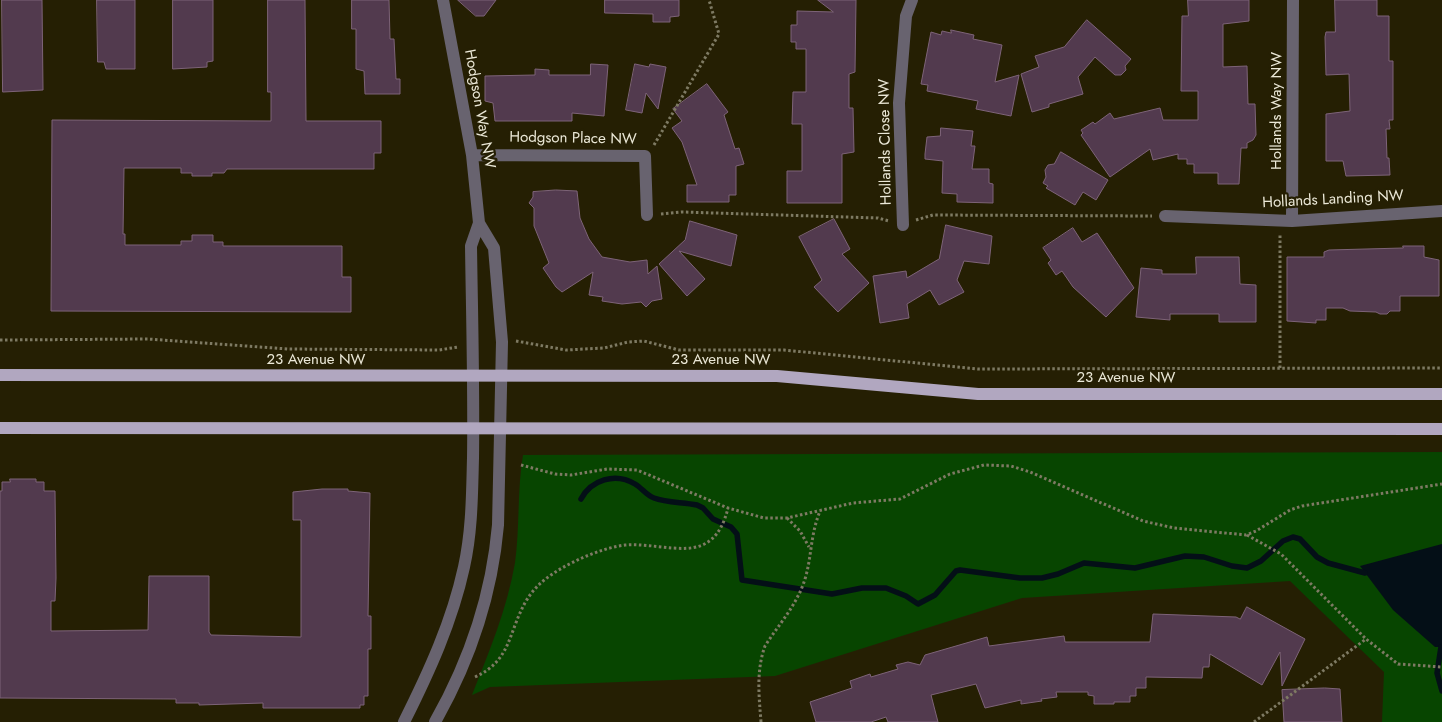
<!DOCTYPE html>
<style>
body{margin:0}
canvas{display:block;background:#251f03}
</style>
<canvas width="1442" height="722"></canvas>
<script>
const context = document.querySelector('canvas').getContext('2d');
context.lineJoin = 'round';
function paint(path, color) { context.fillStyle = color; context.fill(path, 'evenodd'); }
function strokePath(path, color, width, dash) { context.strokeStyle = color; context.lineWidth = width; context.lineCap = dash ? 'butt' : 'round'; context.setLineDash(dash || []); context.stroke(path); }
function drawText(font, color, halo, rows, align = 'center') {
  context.font = font + ' Jost,sans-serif'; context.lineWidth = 4.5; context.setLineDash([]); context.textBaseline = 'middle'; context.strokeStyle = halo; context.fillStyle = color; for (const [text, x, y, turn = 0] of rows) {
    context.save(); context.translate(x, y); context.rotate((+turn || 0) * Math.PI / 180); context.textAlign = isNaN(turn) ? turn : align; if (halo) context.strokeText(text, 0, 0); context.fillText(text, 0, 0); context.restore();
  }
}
paint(new Path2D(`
 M1442 452V722H1382L1384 672 1290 581 1022 598 775 676 490 687 472 695C489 652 507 609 515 563 520 527 517 491 523 455Z`), '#074500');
paint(new Path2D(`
 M1442 544V647H1435L1393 610 1360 566Z`), '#040f17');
strokePath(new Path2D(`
 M581 499C591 480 615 472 635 484 642 488 646 495 654 498 667 503 683 502 697 505L703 508 713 519 731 527 737 534 742 580 832 594 862 588H886L906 596 918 604 935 595 956 571 960 570 1020 578H1042L1058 574 1084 563 1135 568 1185 556 1204 557 1232 566 1247 568 1261 561 1283 541 1293 537 1300 539 1317 557 1328 563 1365 573
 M1441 647 1437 673 1442 691`), '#040f17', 5.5);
const building = new Path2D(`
 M2 0H42L43 90 3 92Z
 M97 0H135V69H106L104 62H98Z
 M173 0H213V61L207 62V67L173 69Z
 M268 0H305L306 121H381V153H374V169H227L224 173H212V176H192V173H181V168H124L123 234H125V245H181V241H192V235H213V242H223V246H342V277H351V312L51 311 52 120 271 121V92H268Z
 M352 0H389L390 39H394L396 79H400V94H365L364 71 356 69V29H352Z
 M458 0H496L484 16H476Z
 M605 0H679V16L670 17V22H653V14L605 13Z
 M818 0H856L855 72 849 74V108H853L854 152 842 154V203H787V171H802V124H792L793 92H806V49H796V42H791V25H797V11L833 12Z
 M1188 0H1249V21L1223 24V67L1247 66 1248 104H1255L1256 135 1253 140 1247 143V148H1241L1239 184H1218V173H1194V164H1187V159H1178V154L1153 160 1150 149 1110 177 1081 135 1083 133 1081 130 1093 122 1095 124 1110 113 1114 119 1160 108 1163 120H1198V91H1181L1182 16H1188Z
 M1335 0H1377V16H1389V61H1393V120H1389L1390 129H1386L1387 158H1389L1390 175 1346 176 1343 161H1326V114L1350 111 1349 74 1326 75 1325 37 1326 32H1335Z
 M1087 20 1131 59 1125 66 1126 70 1121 75H1115L1095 57 1078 77 1083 94 1049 104V107L1032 112 1021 74 1039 67 1035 56 1064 47Z
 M951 30 974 35 973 39 1002 45 995 82 1019 75 1011 116 976 109 978 101 927 91 928 85 921 84 931 32 941 35 942 31 951 33Z
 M591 64 608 65 604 116 572 113V121H495L493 103 485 101V76L535 75V69L549 70V75H590Z
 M635 64 649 67 650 64 666 67 658 109 646 93 642 113 626 110Z
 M707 84 728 112 724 115 735 149 739 148 744 164 736 166V195H729V202H687V185H697L682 142 672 128 682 121 673 109Z
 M941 128 973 131 971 146H975L972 169H989V183L993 184V203L957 202V194L942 193 943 161 925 159V154L927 137 940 136Z
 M1061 152 1108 180 1096 200 1083 192 1075 205 1046 188 1048 186 1043 183 1046 177 1045 170 1048 165 1054 164Z
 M556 190 577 191 580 218 589 239 602 257 630 262 647 260 648 274 657 266 662 299 652 301 646 307 641 302 622 304 602 301 603 297 589 295 593 272 562 292 556 287 543 268 549 263 534 226V208L529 203 533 197V192Z
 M834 219 850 249 842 254 869 283 838 312 814 287 822 280 799 237Z
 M690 221 737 235 731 266 679 251 705 279 687 296 659 264 685 240Z
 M946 225 992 236 989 264 964 261 957 280 964 292 939 305 930 290 907 304 909 318 880 323 873 276 906 271 907 278 939 259Z
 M1073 228 1082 242 1097 233 1134 288 1106 317 1073 287 1062 271 1056 275 1048 263 1051 260 1043 248Z
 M1403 246H1424V257L1439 260V296H1400V311H1390L1387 314H1380L1376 312 1350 311 1343 308H1326V320H1316V323L1287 321V257H1324V252L1329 250 1403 248Z
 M1196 257H1239L1240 284 1256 285V322H1219V314H1170V320L1136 317 1141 268 1162 270V274H1196Z
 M10 479H36V482H44V491H55L56 578 55 601H51V631L148 630 149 576H209V632L211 635 301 637V520H293V492L322 489H348V491L370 493 368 616H371V649H368V696H364V705H360V708H263V703L199 705V703H176V699L0 698V491H2V482H10Z
 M1247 607 1305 639 1282 686 1280 652 1262 685 1210 654 1209 667H1203L1202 678 1146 677V688H1136V696H1130V702H1114V704H1094V696L1088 695V692H1056L1057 697 1041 699 1042 701 1021 704V700L985 708 976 684 931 695 938 722H888L886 717 871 722H816L810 702 852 688 850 681 870 674 871 677 898 669 896 665 908 662 920 665 925 655 987 637 989 646 1064 636 1065 642H1150L1153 614 1236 617 1240 619Z
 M1325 688 1340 689 1342 722H1284L1282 690Z`);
paint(building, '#523a4e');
strokePath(building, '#7d6378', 1);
strokePath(new Path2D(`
 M654 145 719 34 709 0
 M661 214 682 212 878 218 889 221
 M916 220 933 215 1152 216
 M0 340 148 339 288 349 439 350 458 347
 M516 341 566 350 604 348 628 342 644 341 679 350H784L978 369 1442 368
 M1280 368V234
 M521 465 555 474 571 475 607 469 637 470 728 508 764 518H787L853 503 900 499 950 474 984 465 1011 466 1030 472 1143 521 1174 528 1246 535 1256 531 1290 510 1302 506 1442 484
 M787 518 800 531 809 547
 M1247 535 1281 554 1366 639
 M475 677C513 660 508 629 528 598 540 579 562 567 582 558 596 552 610 547 625 545 669 542 713 569 728 508
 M761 722C759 696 756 671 765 646 779 624 797 605 805 579 812 556 810 536 820 511
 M1254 722 1366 639 1398 664 1442 667`), '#7e7a63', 3, [2.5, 2.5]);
strokePath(new Path2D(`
 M472 155 645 156 647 215
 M1165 216 1292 221 1442 211
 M1292 221 1293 0
 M903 225 899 103 906 16 912 0
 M404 722C429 672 452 622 464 567 472 531 472 495 473 458 474 388 472 317 471 246L479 223 472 155 443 0
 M435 722C469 662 492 594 498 525L502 342 494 248 479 223`), '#68636f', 12);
strokePath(new Path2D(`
 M0 375 777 376 978 394H1442
 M0 428 1442 429`), '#b1a7c0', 12);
drawText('15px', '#ebe8d7', '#251f03', [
 ["Hodgson Way NW",479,109,80],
 ["Hollands Way NW",1277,111,-90],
 ["Hodgson Place NW",573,139,1],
 ["Hollands Close NW",886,142,-91],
 ["Hollands Landing NW",1333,200,-3],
 ["23 Avenue NW",316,360],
 ["23 Avenue NW",721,360],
 ["23 Avenue NW",1126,378]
]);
</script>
